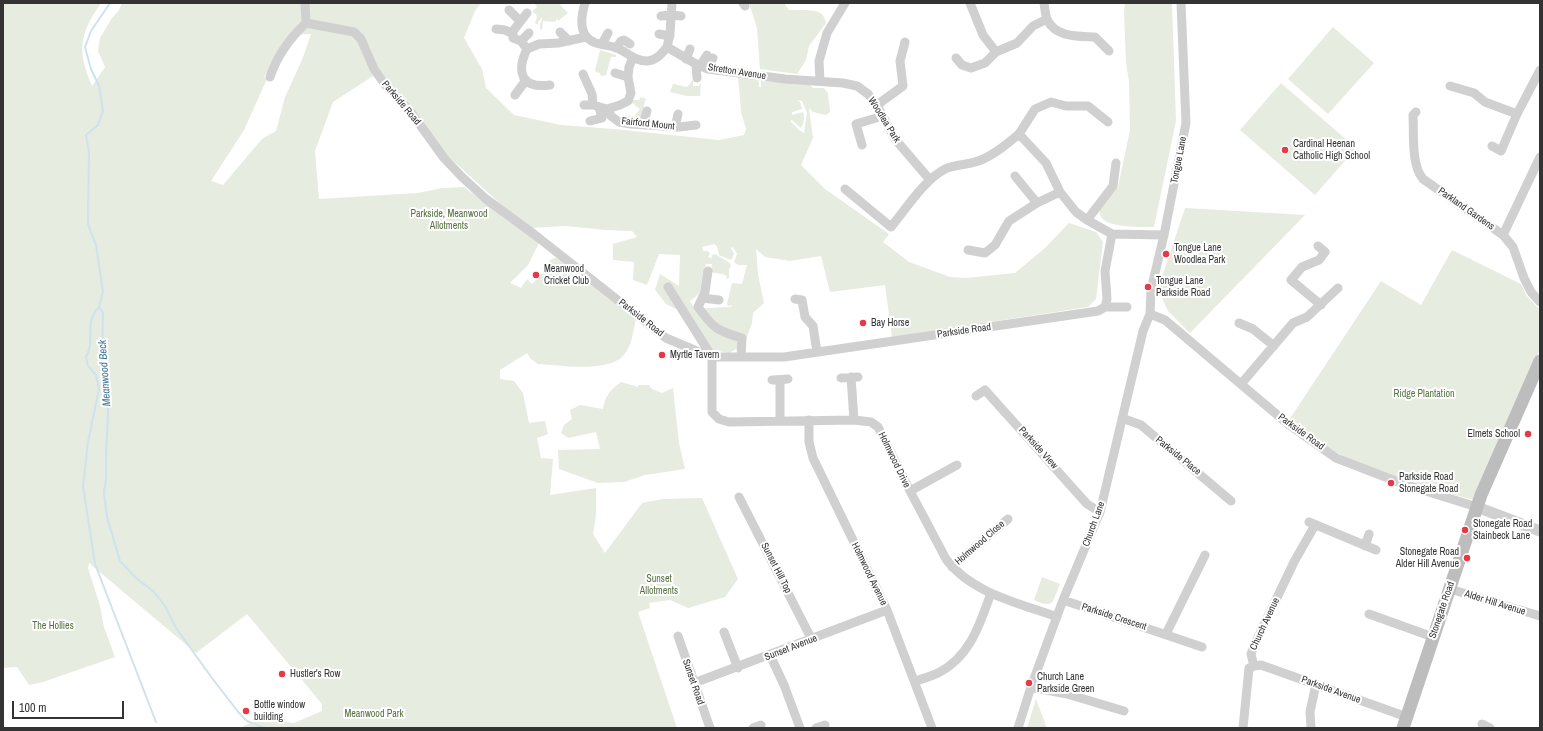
<!DOCTYPE html>
<style>
body{margin:0}
#map{position:relative;width:1543px;height:731px;overflow:hidden;background:#fff;font-family:"Archivo Narrow",sans-serif}
canvas{display:block}
.frame{position:absolute;inset:0;border:4px solid #333;pointer-events:none}
.scale{position:absolute;left:12px;top:701px;width:112px;height:18px;box-sizing:border-box;border:2px solid #333;border-top:0;padding-left:5px;font-size:12px;line-height:14px;white-space:nowrap;color:#333;-webkit-text-stroke:3px #fff;paint-order:stroke}
</style>
<div id="map">
<canvas width="1543" height="731"></canvas>
<div class="frame"></div>
<div class="scale">100 m</div>
</div>
<script>
const context = document.querySelector('canvas').getContext('2d');
context.lineJoin = 'round';
function paint(path, color) { context.fillStyle = color; context.fill(path, 'evenodd'); }
function strokePath(path, color, width, dash) { context.strokeStyle = color; context.lineWidth = width; context.lineCap = dash ? 'butt' : 'round'; context.setLineDash(dash || []); context.stroke(path); }
function drawText(font, color, halo, rows, align = 'center') {
  context.font = font + ' "Archivo Narrow",sans-serif'; context.lineWidth = 4; context.setLineDash([]); context.textBaseline = 'middle'; context.strokeStyle = halo; context.fillStyle = color; for (const [text, x, y, turn = 0] of rows) {
    context.save(); context.translate(x, y); context.rotate((+turn || 0) * Math.PI / 180); context.textAlign = isNaN(turn) ? turn : align; if (halo) context.strokeText(text, 0, 0); context.fillText(text, 0, 0); context.restore();
  }
}
paint(new Path2D(`
 M3 3H101C79 34 77 52 92 86L105 67 98 51 100 38 112 18 119 10 122 3H481L475 11 464 38 482 69 486 88 514 115 561 125 614 129 719 140 744 135 746 129 741 112 738 75 758 80 759 83V87H761V81L809 84 813 88H824L828 93C828 99 830 105 830 112L826 115 813 112 809 108 813 138 801 165 825 189 889 234 883 242 909 262 950 277 966 278 1015 273 1045 248 1069 223 1096 232 1103 242 1096 299 1088 307 892 337 885 285 830 292 821 256 790 261 765 257 756 249 758 274 764 303 753 313 752 323 744 345 729 353 712 350 683 305 676 309 666 304 655 290 660 274 679 286 680 255 659 254 647 285 633 280 634 262 613 260V244L637 237 632 231 605 230 566 226 531 228 507 210 447 155 418 117 382 73 373 76 333 102 315 151 319 199 418 193 442 188 464 187 539 243 528 265 510 283 521 288 527 279 532 284 545 271 542 268 552 259 558 257 567 266 636 319C633 331 632 347 623 356 607 373 559 365 538 364L531 359 527 353 500 370V379L514 381 523 393 529 423 545 421 548 434 537 438 541 458 553 459 550 495 596 488V515L593 534 605 553 642 503 663 499 702 498 738 579 725 597 688 608 670 600 649 603 650 608 638 612 677 728H240L259 719 294 723 322 711V704L247 614 196 653 89 563 88 568 100 606 104 627 115 657 43 682 29 685 17 667 3 668ZM311 34 302 60 285 97 276 131 262 139 223 185 211 181 244 130 267 79 264 77 291 35ZM797 100 802 101 807 113 804 133 799 130 790 121 792 120 801 128C804 122 805 118 803 112L792 115V112L802 109 800 102ZM714 244 717 246 719 255 731 260 734 254 731 248 733 247 737 254 734 262 738 265H747L742 284 732 283 727 304 728 306 732 305 731 307 706 308 696 311 690 301C708 289 701 282 706 264H712L711 272 726 275 727 279 729 278V269L731 266 730 263 715 254 712 255 711 260V258L708 257 710 254 708 251H703L702 247Z
 M534 3H562L560 5 568 13 558 21 557 19 555 22 543 21 542 30 540 29C539 24 542 22 542 17L538 22V25L535 23 537 17 536 14 532 12 537 7Z
 M749 3H784L789 10C802 11 824 6 826 23L809 46 806 60 797 74 760 69 757 28Z
 M1125 3H1172L1176 121 1154 227C1142 227 1108 228 1101 217 1100 215 1100 213 1099 210L1118 187 1130 130 1129 82 1126 63 1124 12Z
 M1333 27 1374 63 1328 114 1288 79Z
 M600 50 616 55V57H611L606 75 601 76 600 73 596 72 595 70Z
 M693 80V86H699L701 82 700 96H687L670 92 673 84 687 87Z
 M1281 83 1356 148 1315 195 1240 130Z
 M641 97 646 99C640 113 649 120 627 120L626 118 629 115 633 118 640 109 631 102 633 100H639Z
 M1185 208 1305 215 1190 333 1168 311 1158 289Z
 M1452 250 1521 284 1526 295 1540 310V349L1475 500 1406 483 1337 453 1289 420 1381 281 1421 305Z
 M621 382 638 387V385H649L652 389 662 393 673 388 679 443 685 469 645 475 624 482 598 483 559 469 558 450 600 449 596 432 568 438 561 433 564 425 572 419 570 410 580 405 603 409C605 396 610 390 621 382Z
 M1042 577 1060 584 1053 601C1048 607 1041 603 1034 600Z
 M1036 699 1047 728H1027Z`), '#e6ecdf');
strokePath(new Path2D(`
 M110 3 91 31 85 47 91 69 99 86 103 111 98 125 86 135 89 152 88 224 96 245 103 292 99 307 103 313 102 361 107 372 109 393 106 456V479L104 493 107 517 120 561 136 578 153 591 165 606 176 628 212 678 239 713 247 721 265 728
 M99 307C83 323 96 340 86 357L88 366 96 375 99 389 88 442 83 486 95 564 156 722`), '#cfe2ee', 2);
strokePath(new Path2D(`
 M305 3 306 23
 M585 3C582 13 579 27 586 36 593 46 607 44 617 48 627 52 636 62 648 61 657 60 662 53 667 47L696 64 708 69 785 79 843 83 857 86 868 94 877 105 895 139 930 180
 M743 3 745 6
 M970 3 983 35 996 52
 M1044 3C1045 8 1045 14 1047 19 1055 38 1079 36 1095 37L1109 51
 M509 10 520 21
 M527 13 513 31V38L521 41 527 49C516 72 521 89 550 85
 M661 16 671 15 681 16
 M306 23 354 32 361 39 374 69 386 86 410 111 444 158 462 177 486 199 535 235 666 338 699 352 712 357H784L1098 311 1105 307 1107 299 1105 271 1112 234
 M496 29 505 30 513 34
 M560 32 569 41
 M659 34 670 36
 M521 41 529 33
 M602 44 608 33
 M667 47 670 34 672 3
 M616 48 621 41 624 40 630 44
 M527 49 539 44 558 43 586 37
 M956 58 962 65 971 68 985 63 996 52 1017 43 1033 26 1047 19
 M686 59 690 49
 M696 64 697 78
 M700 66 707 55
 M708 69 713 58
 M615 73 628 77
 M583 74 592 94 593 105
 M270 77C277 56 290 38 306 23
 M820 81 819 61 827 33 845 3
 M1450 86 1474 93 1485 102 1517 114
 M515 95 526 80
 M584 105H593L607 109 620 105 628 101 631 93 628 77 629 67 633 57
 M877 105 903 86 900 61 905 42
 M607 109 611 116 619 122 631 124 679 127 696 125
 M1416 112 1413 115C1414 134 1411 165 1423 179L1503 235 1513 247 1524 278 1531 292 1540 302
 M590 121 602 118 599 107
 M643 124 647 111
 M675 127 678 114
 M1019 134 1035 109 1051 102 1066 106H1088L1108 122
 M862 145 856 124 883 116
 M1492 146 1501 151 1517 114 1540 70
 M1015 176 1037 203
 M845 189 891 227C906 209 924 180 945 169 956 164 969 165 981 160 995 154 1007 144 1019 134L1046 163 1060 192 1076 212 1087 220 1112 234 1164 235
 M1087 220 1113 186 1116 163
 M1503 235 1540 157
 M1318 246 1325 252 1319 260 1302 267 1291 280 1321 305
 M968 250 985 253 995 245 1009 221 1037 203 1060 192
 M708 271 705 292 698 307C713 328 717 331 742 338L741 357
 M668 287 712 357V412L719 419 729 422 854 420 871 422 878 427 910 491 946 559C971 593 1019 603 1057 617
 M702 298 719 300
 M795 299 802 300 805 317 813 326 817 352
 M1105 307H1127
 M1150 314 1165 320 1288 424 1336 458 1406 485 1477 507
 M1239 323 1253 329 1274 346
 M851 377 854 420
 M841 378 858 377
 M772 380 788 379
 M1241 384 1293 323 1307 317 1338 288
 M976 396 985 390 1087 504 1100 512
 M1122 418 1141 425 1231 501
 M780 420V380
 M809 420V442L813 458 887 610 932 728
 M910 491 957 465
 M739 497 812 640
 M1309 522 1376 550
 M1365 546 1369 534
 M952 567 1008 519
 M1450 589 1540 616
 M1063 600 1202 647
 M1369 614 1433 637
 M724 632 738 668
 M1166 634 1205 555
 M678 636 710 728
 M770 655 784 685 800 728
 M1254 666 1261 665 1407 717
 M915 681C923 679 931 676 938 673 970 657 980 624 991 593
 M694 683 887 610
 M1031 687 1067 694 1124 711
 M1482 724 1490 728
 M753 728 761 725
 M816 728 825 725
 M1018 728 1031 687 1063 600 1100 512 1143 331 1150 314 1151 290 1164 235 1186 123 1181 3
 M1243 728 1249 668 1254 666 1251 654 1254 646 1294 562 1315 525
 M1311 728 1310 712 1316 684`), '#d0d0d0', 9);
strokePath(new Path2D(`
 M1477 507 1540 531`), '#d0d0d0', 11);
strokePath(new Path2D(`
 M1403 728 1481 495 1540 361`), '#bdbdbd', 13);
for (const [x, y, r, color] of [
 [1285,150,4,"#e63946"],
 [1166,254,4,"#e63946"],
 [536,275,4,"#e63946"],
 [1148,287,4,"#e63946"],
 [863,323,4,"#e63946"],
 [662,355,4,"#e63946"],
 [1528,434,4,"#e63946"],
 [1391,483,4,"#e63946"],
 [1465,530,4,"#e63946"],
 [1467,558,4,"#e63946"],
 [282,674,4,"#e63946"],
 [1029,683,4,"#e63946"],
 [246,711,4,"#e63946"]
]) { const dot = new Path2D(); dot.arc(x, y, r, 0, 2 * Math.PI); context.fillStyle = color; context.fill(dot); strokePath(dot, '#fff', 1.5); }
drawText('10px', '#333', '#fff', [
 ["Stretton Avenue",737,72,9],
 ["Parkside Road",401,103,50],
 ["Woodlea Park",884,120,58],
 ["Fairford Mount",648,124,6],
 ["Tongue Lane",1179,160,-79],
 ["Parkland Gardens",1466,209,35],
 ["Parkside Road",641,318,38],
 ["Parkside Road",964,331,-8],
 ["Parkside Road",1301,432,36],
 ["Parkside View",1038,448,48],
 ["Parkside Place",1178,456,39],
 ["Holmwood Drive",894,460,64],
 ["Church Lane",1094,524,-70],
 ["Holmwood Close",980,543,-41],
 ["Sunset Hill Top",776,568,63],
 ["Holmwood Avenue",869,574,64],
 ["Alder Hill Avenue",1495,603,17],
 ["Stonegate Road",1442,610,-71],
 ["Parkside Crescent",1114,617,18],
 ["Church Avenue",1265,624,-65],
 ["Sunset Avenue",791,648,-21],
 ["Sunset Road",693,682,71],
 ["Parkside Avenue",1331,690,20]
]);
drawText('10px', '#333', '#fff', [
 ["Cardinal Heenan",1293,144],
 ["Catholic High School",1293,156],
 ["Tongue Lane",1174,248],
 ["Woodlea Park",1174,260],
 ["Meanwood",544,269],
 ["Cricket Club",544,281],
 ["Tongue Lane",1156,281],
 ["Parkside Road",1156,293],
 ["Bay Horse",871,323],
 ["Myrtle Tavern",670,355],
 ["Elmets School",1520,434,"right"],
 ["Parkside Road",1399,477],
 ["Stonegate Road",1399,489],
 ["Stonegate Road",1473,524],
 ["Stainbeck Lane",1473,536],
 ["Stonegate Road",1459,552,"right"],
 ["Alder Hill Avenue",1459,564,"right"],
 ["Hustler's Row",290,674],
 ["Church Lane",1037,677],
 ["Parkside Green",1037,689],
 ["Bottle window",254,705],
 ["building",254,717]
], 'left');
drawText('10px', '#56703f', '#fff', [
 ["Parkside, Meanwood",449,214],
 ["Allotments",449,226],
 ["Ridge Plantation",1424,394],
 ["Sunset",659,579],
 ["Allotments",659,591],
 ["The Hollies",53,626],
 ["Meanwood Park",374,714]
]);
drawText('italic 11px', '#3f7597', '#fff', [
 ["Meanwood Beck",105,373,-94]
]);
</script>
